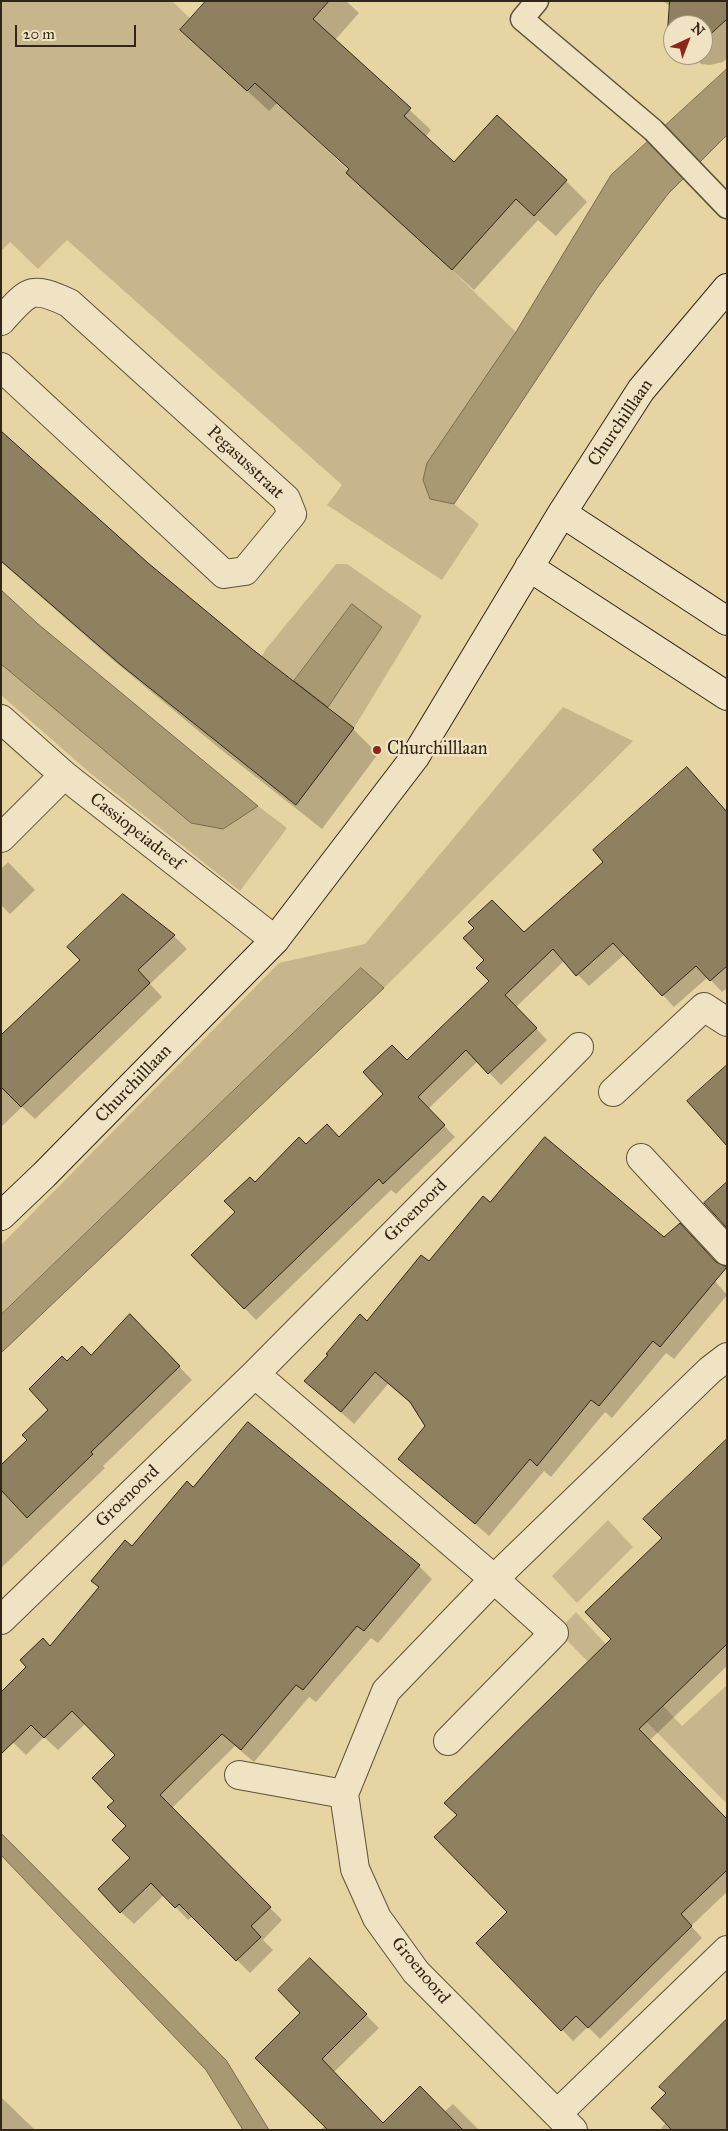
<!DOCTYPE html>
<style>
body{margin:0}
#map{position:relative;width:728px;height:2131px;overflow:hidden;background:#e6d4a3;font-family:"IM FELL Great Primer",serif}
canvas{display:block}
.frame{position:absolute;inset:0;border:2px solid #312617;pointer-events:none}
.north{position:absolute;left:663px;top:15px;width:50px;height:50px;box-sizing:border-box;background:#efe3c3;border:1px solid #a3977e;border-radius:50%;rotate:43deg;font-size:14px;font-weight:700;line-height:20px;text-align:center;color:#312617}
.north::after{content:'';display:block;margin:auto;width:18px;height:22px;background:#8f2418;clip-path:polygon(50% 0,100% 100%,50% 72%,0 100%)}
.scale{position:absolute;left:15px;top:25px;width:121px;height:22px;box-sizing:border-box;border:2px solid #312617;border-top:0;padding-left:6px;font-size:15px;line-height:18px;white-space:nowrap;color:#312617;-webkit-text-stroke:4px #efe3c3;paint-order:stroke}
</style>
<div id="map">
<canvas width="728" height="2131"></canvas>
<div class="frame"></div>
<div class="north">N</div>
<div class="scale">20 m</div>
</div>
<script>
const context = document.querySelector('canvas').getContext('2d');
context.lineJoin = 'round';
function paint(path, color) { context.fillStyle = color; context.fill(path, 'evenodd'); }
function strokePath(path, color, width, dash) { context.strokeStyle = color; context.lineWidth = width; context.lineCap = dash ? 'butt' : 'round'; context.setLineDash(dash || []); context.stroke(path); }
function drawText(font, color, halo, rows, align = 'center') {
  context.font = font + ' "IM FELL Great Primer",serif'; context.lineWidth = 5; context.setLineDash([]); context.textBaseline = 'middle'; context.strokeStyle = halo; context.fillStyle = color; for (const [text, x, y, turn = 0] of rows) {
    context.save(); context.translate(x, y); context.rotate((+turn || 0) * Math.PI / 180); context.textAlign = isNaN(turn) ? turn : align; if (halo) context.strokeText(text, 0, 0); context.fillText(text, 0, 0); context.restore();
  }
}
paint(new Path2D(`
 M1 1H172L516 332 427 463 423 480 430 499 454 504 479 524 442 580 327 505 342 485 67 240 38 269 10 242 1 251Z
 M336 564H347L422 616 354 728 328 707 381 627 352 604 294 681 262 656 266 649Z
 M1 664 191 823 223 829 258 806 287 828 240 891 90 773 1 695Z
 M563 707 633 741 384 988 361 968 1 1315V1245L279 963 365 944Z
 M608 1520 633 1547 577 1603 552 1576Z
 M576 1612 682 1726 727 1685V1804L558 1631Z`), '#c7b68b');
const water = new Path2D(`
 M727 69V135L668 194 597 288 454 504 430 499 423 480 427 463 516 332 611 175Z
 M1 590 38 624 258 806 223 829 191 823 1 664Z
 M352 604 382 627 328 707 294 681Z
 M361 968 384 988 1 1353V1315Z
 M1 1833 226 2060 269 2130H243L206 2070 1 1855Z`);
paint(water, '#a89973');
strokePath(water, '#786b4e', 1);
paint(new Path2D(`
 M208 1H346L359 13 335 40 431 130 425 137 454 164 566 181 587 202 556 236 538 220 474 290 368 194 347 173 350 170 277 103 269 111 182 30Z
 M663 1H727V58L723 62 710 65 701 64 693 55H703V25H673V34L671 7Z
 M1 432 177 589 353 729 378 754 322 829 219 748 114 661 1 562Z
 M687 768 727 812V988L722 992 708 977 674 1007 625 954 589 986 564 961 516 1007 547 1040 501 1085 478 1061 428 1109 455 1137 396 1194 391 1190 256 1320 193 1255 237 1212 255 1183 306 1146 339 1138 385 1094 407 1061 491 981 524 934 605 862Z
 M8 862 35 890 10 914 1 905V869Z
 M174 936 187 949 150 984 162 997 35 1119 22 1107 1 1127V1037Z
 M490 1204 715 1281 727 1295 674 1359 666 1353 612 1418 605 1412 551 1477 544 1471 489 1536 399 1458 427 1426 414 1406 388 1384 354 1424 306 1381Z
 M142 1328 192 1380 103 1466 105 1468 1 1568V1467L29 1440 50 1410 67 1363 91 1357Z
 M727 1440V1666L649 1741 727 1821V1892L691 1926 702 1938 600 2039 588 2027 573 2041 477 1943 509 1912 458 1815 613 1639 664 1538Z
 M193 1489 419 1566 432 1579 378 1643 371 1638 316 1702 309 1697 254 1762 235 1746 172 1808 282 1920 263 1940 273 1950 250 1973 193 1916 188 1920 164 1895 134 1924 121 1912 132 1858 127 1826 116 1801 117 1756 86 1723 58 1750 44 1737 26 1755 1 1731 50 1647 132 1548Z
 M310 1959 379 2028 333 2073 382 2123 420 2088 444 2112 453 2104 479 2130H321L325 2125 302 2013Z
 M667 2094 727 2130H663L661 2128 667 2122Z
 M1 2097 35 2130H1Z`), '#0003');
const building = new Path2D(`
 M206 1H329L313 19 411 108 404 116 454 162 497 115 567 180 534 216 516 199 452 270 346 173 349 169 255 83 247 91 180 30Z
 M670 1H727V19L703 41V25H673V37L668 27Z
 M1 431 148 563 252 649 354 728 296 805 121 665 1 561Z
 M687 767 727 812V966L710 981 696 966 662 996 613 943 576 976 553 949 505 995 537 1028 488 1074 466 1050 418 1097 445 1125 383 1184 379 1179 244 1309 191 1255 235 1212 224 1201 250 1177 255 1182 299 1137 306 1144 327 1124 339 1137 383 1094 363 1072 392 1045 407 1060 489 981 476 968 484 960 463 938 474 928 468 922 492 900 524 932 603 862 593 850Z
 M123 894 175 935 138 970 150 983 21 1107 1 1087V1035L80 960 67 947Z
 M727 1065V1146L687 1101Z
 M545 1137 664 1237 680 1223 716 1262 727 1267 660 1347 653 1341 599 1406 591 1400 537 1466 530 1459 475 1524 398 1459 425 1426 410 1402 375 1372 341 1412 304 1381 328 1355 326 1354 360 1314 367 1321 421 1255 429 1261 483 1196 490 1202Z
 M727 1182V1228L704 1203Z
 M130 1314 180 1366 91 1452 93 1454 27 1518 1 1490V1465L27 1440 22 1435 48 1410 29 1389 62 1356 67 1361 82 1346 91 1355Z
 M248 1422 420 1565 364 1631 357 1626 303 1690 296 1685 241 1750 222 1734 160 1795 271 1907 251 1926 261 1937 236 1961 179 1904 175 1908 151 1883 120 1913 98 1889 130 1858 112 1840 126 1826 107 1807 114 1801 92 1778 115 1755 72 1711 44 1738 31 1725 1 1754V1692L26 1667 20 1660 43 1638 50 1646 99 1587 91 1581 125 1540 132 1546 187 1481 193 1487Z
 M727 1439V1644L639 1729 727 1819V1870L681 1914 692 1926 588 2028 576 2016 561 2031 476 1943 507 1912 434 1837 457 1815 444 1803 611 1639 585 1612 662 1538 643 1519Z
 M310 1958 367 2014 322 2059 383 2123 420 2086 463 2130H328L255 2058 300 2013 278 1990Z
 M727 2019V2130H672L651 2108 666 2093 659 2087Z`);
paint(building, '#8f8060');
strokePath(building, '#312617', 1);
const lane = new Path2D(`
 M537 1 522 19 653 130 727 207`);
const street = new Path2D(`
 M1 321C29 290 30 285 69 303L286 499 292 514 245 571 224 574 1 367
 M1 719 64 775 275 940
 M1 838 64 775
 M613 1092 704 1007 727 1022
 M641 1158 727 1251
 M255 1374 494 1579 554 1633 448 1741
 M1 1620 255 1374 579 1047
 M239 1775 344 1794
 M557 2114 727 1950
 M573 2130 416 1972 377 1918 355 1869 344 1794 386 1691 494 1579 710 1370 727 1357`);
const secondary = new Path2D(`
 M562 513 727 621
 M529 567 727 696
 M1 1216 44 1175 275 940 415 757 562 513 641 390 727 288`);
strokePath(lane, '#5e523a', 25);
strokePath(street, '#5e523a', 30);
strokePath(secondary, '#312617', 30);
strokePath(lane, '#efe3c3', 22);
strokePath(street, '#efe3c3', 28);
strokePath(secondary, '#efe3c3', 28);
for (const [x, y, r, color] of [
 [377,750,5,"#8f2418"]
]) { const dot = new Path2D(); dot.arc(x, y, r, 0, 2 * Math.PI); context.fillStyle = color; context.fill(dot); strokePath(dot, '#efe3c3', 2); }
drawText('18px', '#312617', '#efe3c3', [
 ["Churchilllaan",621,423,-56],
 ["Pegasusstraat",245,463,43],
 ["Cassiopeiadreef",136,832,38],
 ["Churchilllaan",134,1084,-46],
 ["Groenoord",416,1211,-45],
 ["Groenoord",128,1497,-44],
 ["Groenoord",420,1971,50]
]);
drawText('18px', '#312617', '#efe3c3', [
 ["Churchilllaan",387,750]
], 'left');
</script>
